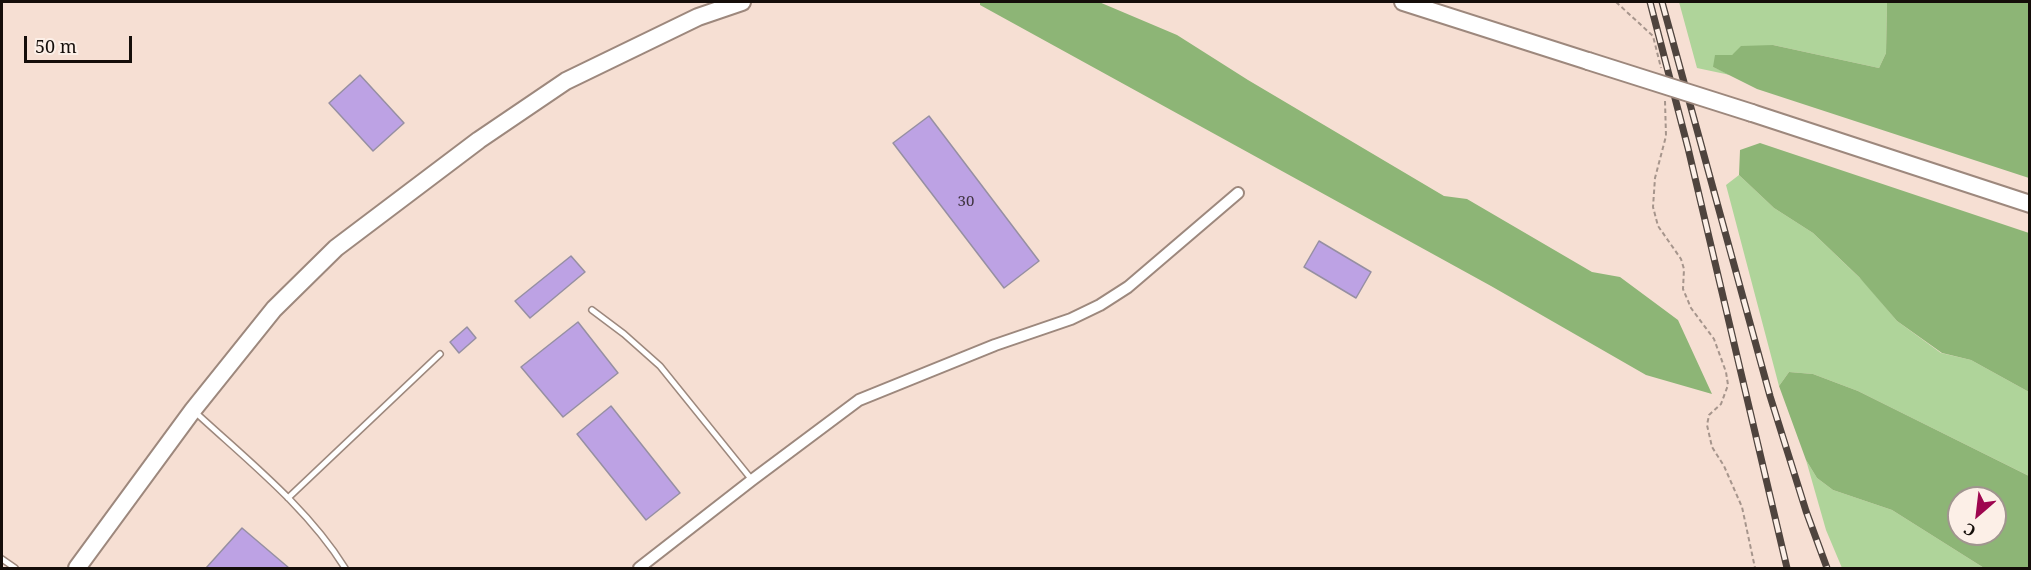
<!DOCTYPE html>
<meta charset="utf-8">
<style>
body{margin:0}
#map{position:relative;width:2031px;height:570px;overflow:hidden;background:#f6dfd3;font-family:"Noto Serif",serif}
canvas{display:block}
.frame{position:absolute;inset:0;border:3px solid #150e0a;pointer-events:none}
.north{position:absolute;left:1947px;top:486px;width:60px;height:60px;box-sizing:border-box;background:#fcefe7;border:2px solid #a0958f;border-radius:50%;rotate:208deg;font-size:16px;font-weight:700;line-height:24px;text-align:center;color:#150e0a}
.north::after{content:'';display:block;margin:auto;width:21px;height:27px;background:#9e064f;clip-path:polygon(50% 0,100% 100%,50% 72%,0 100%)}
.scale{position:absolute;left:24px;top:36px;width:108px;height:27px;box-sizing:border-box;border:3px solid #150e0a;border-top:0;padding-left:8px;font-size:18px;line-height:21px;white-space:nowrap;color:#150e0a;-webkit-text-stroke:4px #fcefe7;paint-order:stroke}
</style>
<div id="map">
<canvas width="2031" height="570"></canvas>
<div class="frame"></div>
<div class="north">С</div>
<div class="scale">50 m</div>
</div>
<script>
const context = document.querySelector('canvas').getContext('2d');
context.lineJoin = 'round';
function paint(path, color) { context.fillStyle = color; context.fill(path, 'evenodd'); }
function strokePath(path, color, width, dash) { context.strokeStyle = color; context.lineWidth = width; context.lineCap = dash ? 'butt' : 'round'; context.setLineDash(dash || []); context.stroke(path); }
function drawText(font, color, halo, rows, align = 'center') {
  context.font = font + ' "Noto Serif",serif'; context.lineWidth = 4.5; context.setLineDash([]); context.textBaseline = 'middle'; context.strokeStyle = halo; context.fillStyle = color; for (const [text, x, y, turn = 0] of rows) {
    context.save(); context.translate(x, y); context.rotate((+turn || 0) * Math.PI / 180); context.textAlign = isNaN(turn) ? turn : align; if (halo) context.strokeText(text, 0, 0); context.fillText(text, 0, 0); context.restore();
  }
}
paint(new Path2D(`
 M1679 2H1887L1886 53 1879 68 1773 45 1732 55 1713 67 1730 75 1697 68Z
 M1739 175 1774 208 1813 233 1864 282 1897 321 1941 353 1971 360 2029 392V476L1858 391 1813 374 1789 372 1779 386 1726 185Z
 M1806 460 1817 478 1833 490 1892 510 1984 568H1842L1826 530Z`), '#afd49a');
paint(new Path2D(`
 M980 2H1099L1177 35 1248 80 1444 196 1467 199 1592 272 1620 277 1678 320 1712 394 1646 375 1491 286 980 5Z
 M1887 2H2029V178L1757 89 1713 67 1715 55H1732L1741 46 1773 45 1879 68 1886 53Z
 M1760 143 2029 233V392L1971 360 1942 353 1897 321 1859 277 1813 233 1774 208 1739 175 1740 150Z
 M1789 372 1813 374 1858 391 2029 476V568H1984L1892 510 1833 490 1817 478 1806 460 1779 386ZM1959 498H1995V534H1959Z`), '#8db576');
const building = new Path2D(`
 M360 75 404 123 373 151 329 103Z
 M929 116 1039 261 1004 288 893 143Z
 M1319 241 1371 272 1356 298 1304 267Z
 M571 256 585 272 530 318 515 301Z
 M578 322 618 373 563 417 521 367Z
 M467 327 476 338 459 353 450 342Z
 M611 406 680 493 646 520 577 434Z
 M242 528 289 568H206Z`);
paint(building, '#bda2e4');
strokePath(building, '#968fa2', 1.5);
const service = new Path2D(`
 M592 310 624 334 660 366 752 480
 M194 411C247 460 307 507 345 568
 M288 498 440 354
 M2 559 15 568`);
const minor = new Path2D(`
 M639 568 752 480 859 400 995 345 1071 319 1100 305 1128 287 1238 193`);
const secondary = new Path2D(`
 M1403 2 1588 61
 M1752 113 2030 204
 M77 568 193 410 274 309 336 248 479 140 566 81 698 17 742 2`);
strokePath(service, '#9d887d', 8);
strokePath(minor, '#9d887d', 14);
strokePath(secondary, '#9d887d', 20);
strokePath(new Path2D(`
 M1616 2 1653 36 1661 68
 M1665 101 1666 136 1655 178 1653 207 1658 226 1681 259 1684 269 1683 289 1691 308 1714 339 1726 372 1728 385 1721 404 1709 415 1707 425 1712 447 1724 466 1742 507 1755 568`), '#a6958c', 2, [4.5, 3]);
strokePath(service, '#fff', 5);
strokePath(minor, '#fff', 10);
strokePath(secondary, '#fff', 16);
const rail = new Path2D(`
 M1650 2 1688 148 1787 568
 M1662 2 1770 396 1806 511 1827 568`);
strokePath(rail, '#4f443e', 7);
strokePath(rail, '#fcefe7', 4.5, [14]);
const secondaryBridge = new Path2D(`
 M1588 61 1752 113`);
strokePath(secondaryBridge, '#9d887d', 20, []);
strokePath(secondaryBridge, '#fff', 16);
drawText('15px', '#3f3340', null, [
 ["30",966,202]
]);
</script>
